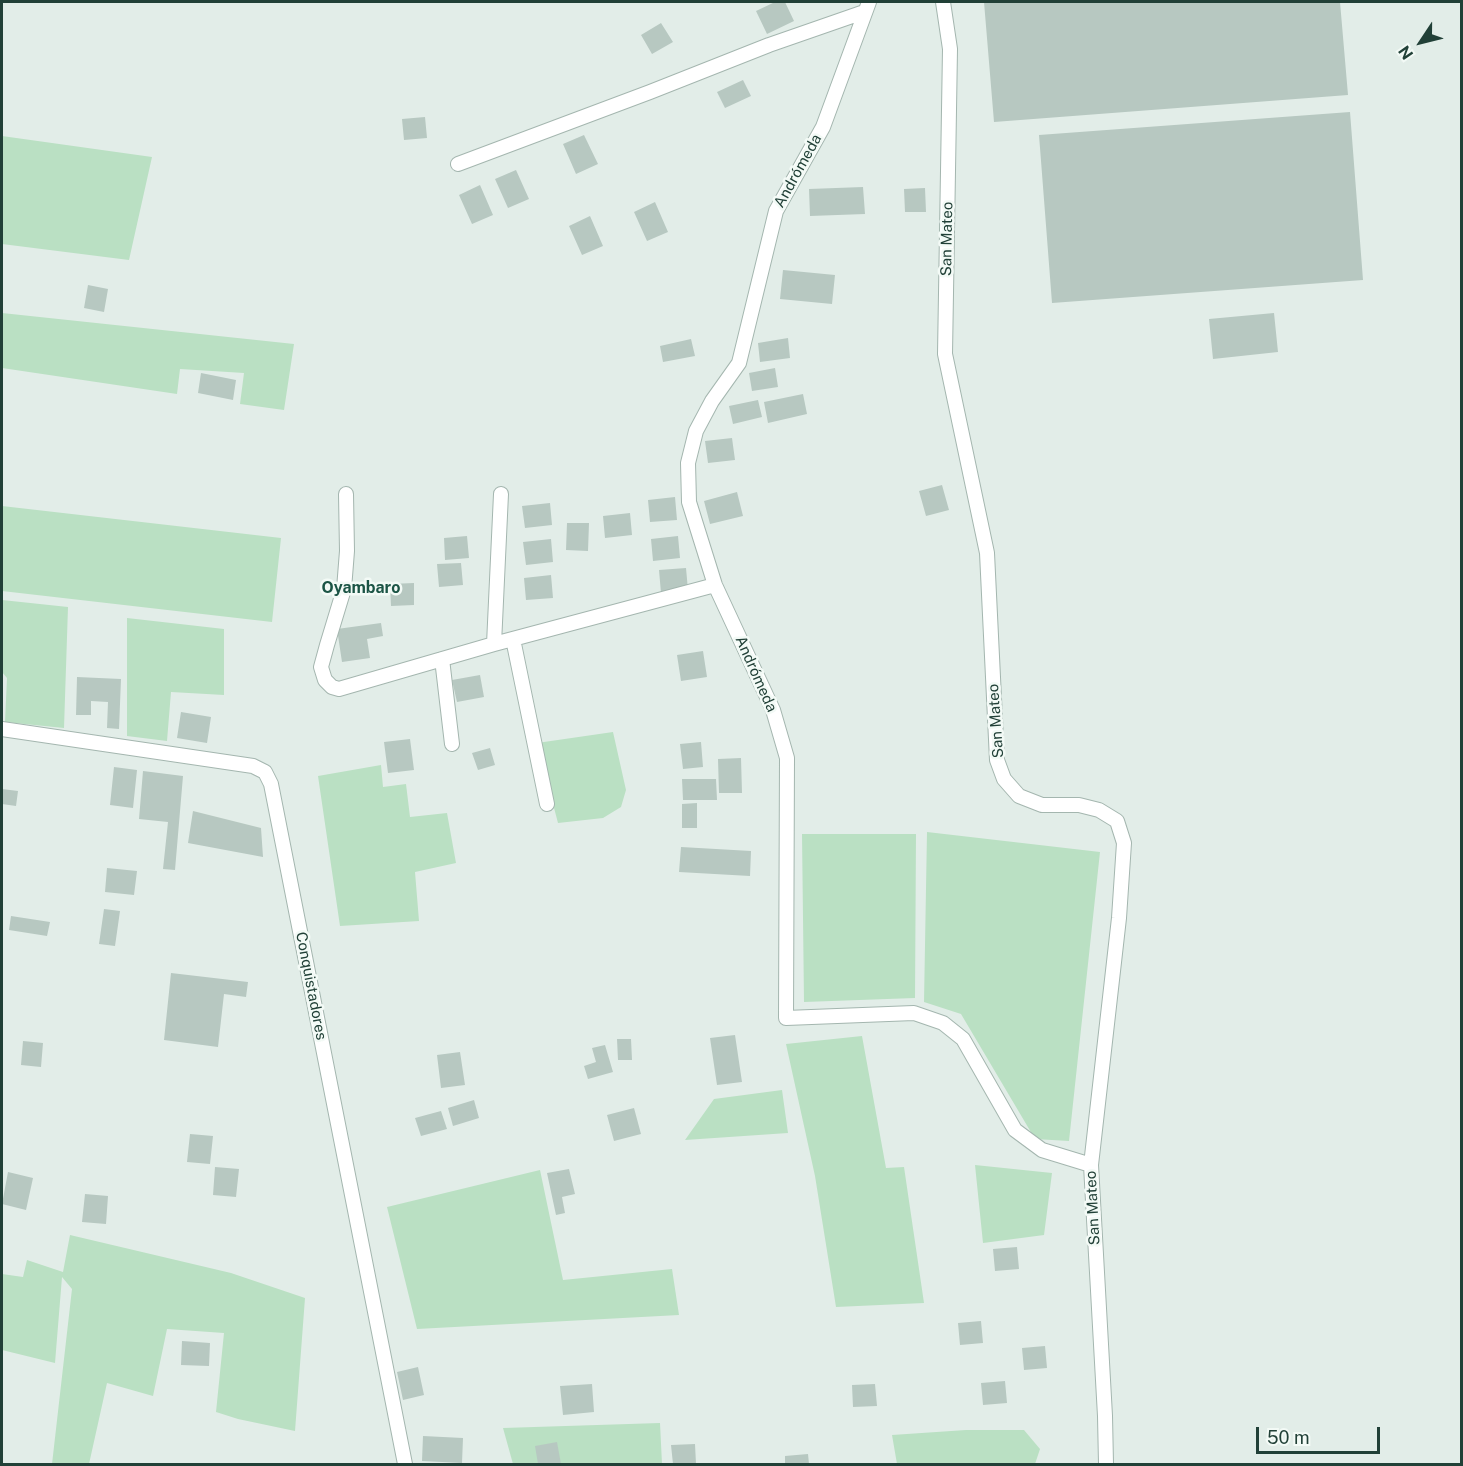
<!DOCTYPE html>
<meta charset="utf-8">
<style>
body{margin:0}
#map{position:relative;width:1463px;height:1466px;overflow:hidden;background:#e2ede8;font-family:"Public Sans",sans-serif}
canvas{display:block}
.frame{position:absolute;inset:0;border:3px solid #214037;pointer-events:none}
.north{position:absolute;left:1391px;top:12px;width:60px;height:60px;-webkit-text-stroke:4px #f3faf6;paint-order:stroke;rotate:235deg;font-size:16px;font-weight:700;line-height:24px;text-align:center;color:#214037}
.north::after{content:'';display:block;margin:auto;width:21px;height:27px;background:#214037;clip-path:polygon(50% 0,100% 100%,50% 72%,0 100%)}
.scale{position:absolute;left:1256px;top:1427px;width:124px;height:27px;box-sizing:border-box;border:3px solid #214037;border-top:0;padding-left:8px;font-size:18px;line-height:21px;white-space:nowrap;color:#214037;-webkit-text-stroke:4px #f3faf6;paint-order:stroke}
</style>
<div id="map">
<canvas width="1463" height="1466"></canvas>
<div class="frame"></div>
<div class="north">N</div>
<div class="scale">50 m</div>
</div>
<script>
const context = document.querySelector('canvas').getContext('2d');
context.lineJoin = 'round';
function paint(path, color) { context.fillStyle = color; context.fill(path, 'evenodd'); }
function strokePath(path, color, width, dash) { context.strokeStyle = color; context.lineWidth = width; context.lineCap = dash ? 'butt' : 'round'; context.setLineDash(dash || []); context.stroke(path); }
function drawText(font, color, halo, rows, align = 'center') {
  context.font = font + ' "Public Sans",sans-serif'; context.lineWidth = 5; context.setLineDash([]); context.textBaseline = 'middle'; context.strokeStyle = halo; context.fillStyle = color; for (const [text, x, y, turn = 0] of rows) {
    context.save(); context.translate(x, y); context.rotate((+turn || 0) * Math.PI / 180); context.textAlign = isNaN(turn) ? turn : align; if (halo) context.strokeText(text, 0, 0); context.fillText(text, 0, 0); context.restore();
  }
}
paint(new Path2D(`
 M2 136 152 157 129 260 2 244Z
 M2 313 294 344 284 410 240 404 244 373 180 369 177 394 2 368Z
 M2 506 281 538 272 622 2 591Z
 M2 600 68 607 64 728 5 722 7 678 2 672Z
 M127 618 224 629V695L171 692 167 741 127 736Z
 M613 732 626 790 621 807 603 818 558 823 537 743Z
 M381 765 383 787 406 784 410 817 447 813 456 863 415 872 419 921 340 926 318 776Z
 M927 832 1100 852 1069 1141 1035 1139 961 1014 924 1002Z
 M802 834H916L915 998 804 1002Z
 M862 1036 886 1168 904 1167 924 1303 836 1307 815 1176 786 1044Z
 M782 1090 788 1133 685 1140 714 1099Z
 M975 1165 1052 1173 1044 1235 983 1243Z
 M540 1170 563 1280 672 1269 679 1315 417 1329 387 1207Z
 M70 1235 231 1273 305 1298 295 1431 238 1419 216 1412 224 1333 167 1329 153 1396 107 1383 89 1464H52L72 1289 62 1277 55 1363 2 1350V1274L23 1277 27 1260 63 1272Z
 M660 1423 662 1464H513L503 1428Z
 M966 1430H1024L1040 1449 1035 1464H897L892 1435Z`), '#bae0c3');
paint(new Path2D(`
 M775 2H785L794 21 767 34 756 11Z
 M984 2H1340L1348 95 994 122Z
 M661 23 673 42 652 54 641 35Z
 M743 80 751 96 725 108 717 92Z
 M1350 112 1363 280 1052 303 1039 135Z
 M425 117 427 138 404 140 402 119Z
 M584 135 598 164 576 174 563 144Z
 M516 170 529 199 508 208 495 179Z
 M480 185 493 215 472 224 459 195Z
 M863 187 865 214 810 216 809 189Z
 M925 188 926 212H905L904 189Z
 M655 202 668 232 647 241 634 212Z
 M590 216 603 246 582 255 569 226Z
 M783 270 835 275 832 304 780 299Z
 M88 285 108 289 104 312 84 308Z
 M1274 313 1278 352 1213 359 1209 319Z
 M788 338 790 358 760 362 758 343Z
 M691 339 695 356 663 362 660 346Z
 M775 368 778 387 752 391 749 373Z
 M201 373 236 380 233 400 198 393Z
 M803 394 807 414 768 423 764 402Z
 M758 400 762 417 733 424 729 406Z
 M732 438 735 460 708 463 705 441Z
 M942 485 949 510 926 516 919 491Z
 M737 492 743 516 710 524 704 501Z
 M675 497 677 520 650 522 648 500Z
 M550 503 552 525 525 528 522 506Z
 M630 513 632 535 605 538 603 516Z
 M567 523H589L588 551 566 550Z
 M467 536 469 558 445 560 444 538Z
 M678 536 680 558 653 561 651 539Z
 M551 539 553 562 526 565 523 542Z
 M461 563 463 585 439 587 437 564Z
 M686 568 688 590 661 593 659 570Z
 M551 575 553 598 526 600 524 578Z
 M414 583V605L391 606 390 584Z
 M381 623 383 636 367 639 370 658 342 662 337 629Z
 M703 651 707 677 681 681 677 655Z
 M480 675 484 697 457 702 452 680Z
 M77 677 121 679 119 729 107 728 108 702 91 701V715H76Z
 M181 712 211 717 207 743 177 738Z
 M410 739 414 770 388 773 384 742Z
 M701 742 703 767 683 769 680 744Z
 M490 748 495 765 478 770 472 753Z
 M741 758 742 793H719L718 759Z
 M114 767 137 770 133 808 110 805Z
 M143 771 183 776 175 870 163 869 168 822 139 819Z
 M682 779H716L717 800H683Z
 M2 789 18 791 16 806 2 804Z
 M697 803V828H682V804Z
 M193 811 261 828 263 857 188 843Z
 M681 847 751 851 750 876 679 872Z
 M107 868 137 871 134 895 105 892Z
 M104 909 120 911 115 946 99 944Z
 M11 916 50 922 47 936 9 930Z
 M171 973 248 982 246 997 224 994 218 1047 164 1040Z
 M735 1035 742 1082 717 1085 710 1038Z
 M617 1039H631L632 1060H618Z
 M23 1041 43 1043 41 1067 21 1065Z
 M605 1045 613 1072 588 1079 584 1066 596 1062 592 1048Z
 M460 1052 465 1085 441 1088 437 1055Z
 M474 1100 479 1118 453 1126 448 1108Z
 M634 1108 641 1134 614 1141 607 1115Z
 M441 1111 447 1129 421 1136 415 1118Z
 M190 1134 213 1136 210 1164 187 1162Z
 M215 1167 239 1169 236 1197 213 1195Z
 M569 1169 575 1194 562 1197 565 1213 556 1215 547 1173Z
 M8 1172 33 1178 26 1210 2 1204Z
 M85 1194 108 1196 106 1224 82 1222Z
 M1017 1247 1019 1269 995 1271 993 1249Z
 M981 1321 983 1343 960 1345 958 1323Z
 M182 1341 210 1343 209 1366 181 1365Z
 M1045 1346 1047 1368 1024 1370 1022 1348Z
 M418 1367 424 1395 403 1400 397 1372Z
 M1005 1381 1007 1403 983 1405 981 1383Z
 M592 1384 594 1412 563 1415 560 1386Z
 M875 1384 877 1406 853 1407 852 1385Z
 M423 1436 463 1438 462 1463 422 1461Z
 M557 1442 561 1464H538L535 1446Z
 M695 1444 696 1464H673L671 1445Z
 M808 1454 809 1464H785V1456Z`), '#b7c8c1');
const minor = new Path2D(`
 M869 2 823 127 776 211 739 363 712 401 696 431 688 463 689 502 715 585 773 710 787 758 786 1018 914 1013 943 1023 963 1039 1015 1130 1042 1150 1091 1165
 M943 2 950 49 945 354 987 553 997 760 1004 779 1019 796 1042 805H1079L1099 810 1117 821 1124 843 1119 918 1091 1165 1105 1416 1106 1464
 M458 164 650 92 769 45 864 12
 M346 494 347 551 344 589 327 645 321 667 325 680 332 687 339 689 494 644 715 585
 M513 639 547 804
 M494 644 501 494
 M442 659 452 744
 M2 729 253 766 265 772 271 784 405 1464`);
strokePath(minor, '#a4b6af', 16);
strokePath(minor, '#fff', 14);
drawText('15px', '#214037', '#f3faf6', [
 ["Andrómeda",798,171,-61],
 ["San Mateo",947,239,-89],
 ["Andrómeda",756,674,66],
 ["San Mateo",996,721,-94],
 ["Conquistadores",311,986,79],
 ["San Mateo",1093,1208,-93]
]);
drawText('bold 16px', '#1b5445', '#f3faf6', [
 ["Oyambaro",361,588]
]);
</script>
